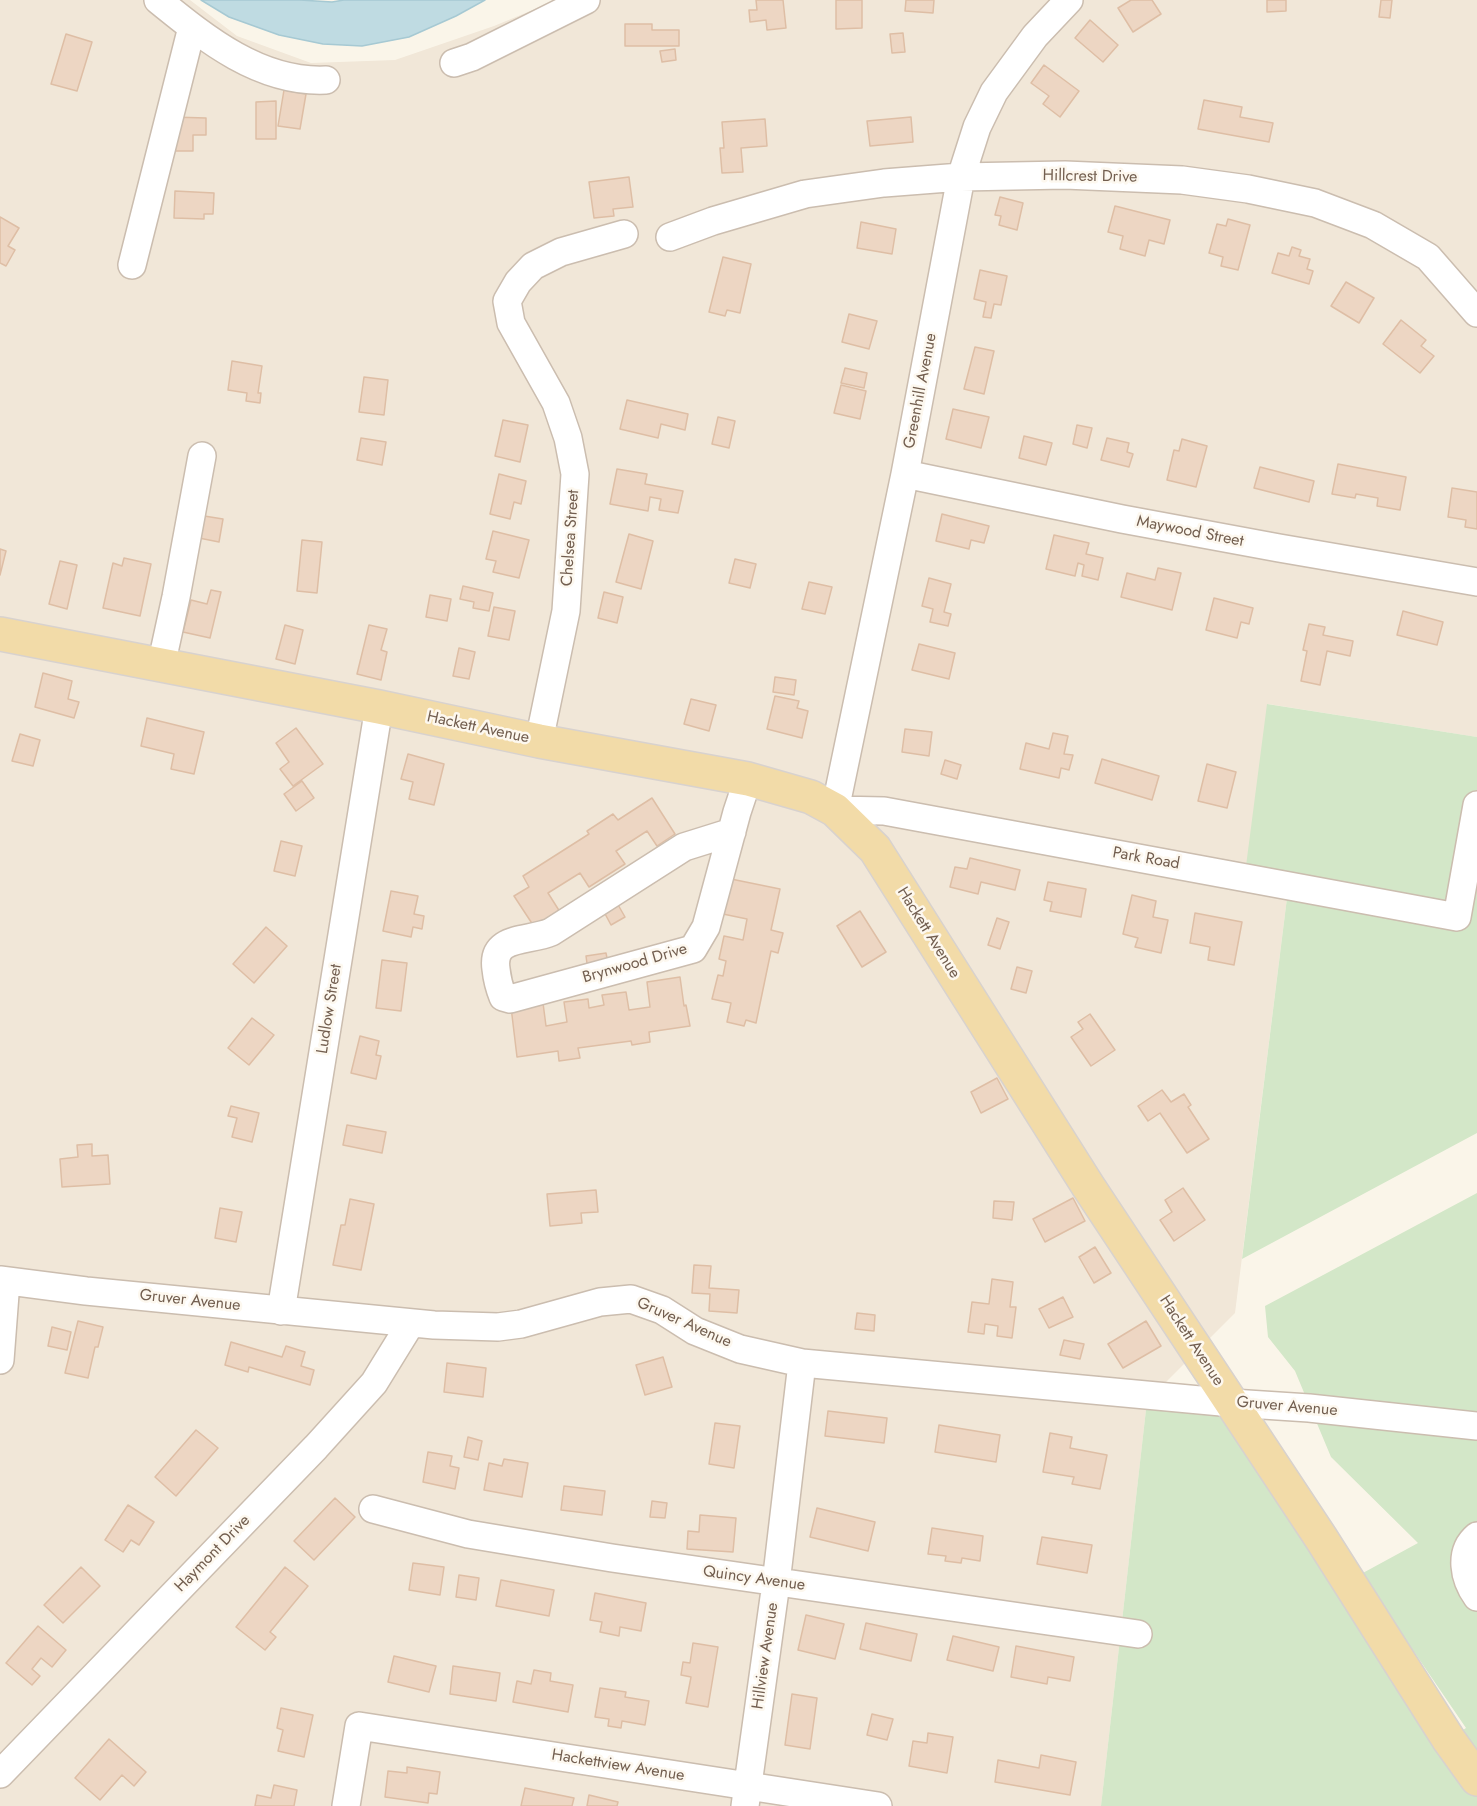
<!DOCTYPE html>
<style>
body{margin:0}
canvas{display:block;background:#faf5e9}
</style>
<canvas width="1477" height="1806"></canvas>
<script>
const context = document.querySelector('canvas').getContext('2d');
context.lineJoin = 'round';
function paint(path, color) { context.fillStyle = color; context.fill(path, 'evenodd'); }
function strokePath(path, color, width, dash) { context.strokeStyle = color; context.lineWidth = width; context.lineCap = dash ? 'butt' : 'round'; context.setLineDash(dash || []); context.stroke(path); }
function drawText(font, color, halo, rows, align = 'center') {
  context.font = font + ' Jost,sans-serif'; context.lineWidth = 5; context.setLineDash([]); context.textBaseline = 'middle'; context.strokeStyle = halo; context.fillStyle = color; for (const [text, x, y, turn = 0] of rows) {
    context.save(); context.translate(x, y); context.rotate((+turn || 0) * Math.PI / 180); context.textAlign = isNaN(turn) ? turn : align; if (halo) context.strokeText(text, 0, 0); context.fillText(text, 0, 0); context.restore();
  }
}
paint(new Path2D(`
 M0 0H190L237 36 311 63 395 60 494 26 557 0H1477V737L1268 704 1290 874 1235 1313 1147 1401 1101 1806H0Z`), '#f1e7d8');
paint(new Path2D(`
 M1267 704 1477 737V1133L1242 1259 1290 874 1246 866Z
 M1477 1193V1806H1101L1147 1401 1232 1403 1449 1739 1466 1728 1361 1574 1418 1543 1331 1457 1295 1371 1268 1337 1265 1306Z`), '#d3e7c8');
const water = new Path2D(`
 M201 0H300L332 2 344 0H485L456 16 409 37 362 46 323 44 279 35 229 17Z`);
paint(water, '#bfdbe2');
strokePath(water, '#a6c9d3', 1.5);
const building = new Path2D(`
 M756 0H783L786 28 767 30 766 20 750 22 749 10H757Z
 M836 0H862V28L836 29Z
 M906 0H934L933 13 905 11Z
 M1131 0H1152L1161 14 1133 32 1118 8Z
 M1267 0H1286V11L1267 12Z
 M1381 0H1392L1390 18 1379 17Z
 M1090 20 1118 45 1103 62 1075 38Z
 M625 24H652V30H679V46H625Z
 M903 33 905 52 892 53 890 34Z
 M66 34 92 42 77 91 51 84Z
 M675 49 676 60 662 62 660 51Z
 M1044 65 1079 91 1060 117 1043 104 1049 96 1031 83Z
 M284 90 306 94 300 129 278 126Z
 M1204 100 1242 107 1240 117 1273 123 1269 142 1198 129Z
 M276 101V139H256V102Z
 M172 117 206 118V135H193V151H172Z
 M911 117 913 142 870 146 867 121Z
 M765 119 767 146 741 148 743 172 722 173 720 148H724L722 122Z
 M629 177 633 207 613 209 614 216 594 218 589 182Z
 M175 191 214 193 213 214H204V219L174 218Z
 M1000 197 1023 203 1017 230 999 225 1001 216 995 215Z
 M1115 206 1170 220 1164 244 1149 240 1145 256 1120 249 1123 236 1108 232Z
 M0 217 19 228 8 246 15 250 6 266 0 263Z
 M1228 219 1250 225 1238 270 1221 266 1223 257 1209 253 1217 224 1226 226Z
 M861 222 896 229 892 254 857 248Z
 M1292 247 1301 250 1299 256 1310 259 1307 269 1313 271 1309 284 1272 273 1278 253 1289 256Z
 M723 257 751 264 740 313 727 310 725 316 709 312Z
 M980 270 1007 276 1001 305 994 304 991 318 983 317 986 302 974 299Z
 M1346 282 1374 298 1359 323 1331 306Z
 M849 314 877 321 869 349 842 342Z
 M1401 320 1426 340 1421 346 1434 356 1420 373 1383 344Z
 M975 347 994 351 984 394 964 389Z
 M232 361 262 366 258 393H261L260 403 246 401 247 393 228 390Z
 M845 368 867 373 864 388 841 383Z
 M364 377 388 380 384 415 359 412Z
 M841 385 866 391 860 419 834 413Z
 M627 400 688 414 685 430 661 424 658 438 620 429Z
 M953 409 989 417 981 448 946 439Z
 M718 417 735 421 729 448 712 444Z
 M503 420 528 425 520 462 495 456Z
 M1077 425 1092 428 1087 448 1073 444Z
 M1024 436 1052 443 1046 465 1019 458Z
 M361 438 386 442 382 465 357 460Z
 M1107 438 1129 443 1127 452 1133 454 1129 467 1101 460Z
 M1182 439 1207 446 1196 487 1167 480 1174 450 1179 451Z
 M1338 464 1406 477 1400 510 1377 506 1378 498 1356 494 1355 498 1332 494Z
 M1260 467 1314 481 1309 502 1254 488Z
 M617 469 647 474 645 484 683 491 678 513 659 510 661 499 650 497 648 511 610 504Z
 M499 474 526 481 521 504 514 502 510 519 490 514Z
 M1452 488 1477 492V529L1465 527 1466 520 1448 517Z
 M942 514 989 526 984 543 971 540 969 549 936 541Z
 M198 515 223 519 219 542 194 537Z
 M493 531 529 540 519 578 493 572 496 561 486 559Z
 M629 534 653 541 641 589 616 582Z
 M1054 535 1089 543 1086 554 1103 558 1098 580 1082 576 1084 565 1078 563 1075 576 1046 569Z
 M302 540 322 542 317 593 297 591Z
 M0 549 6 551 0 575Z
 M124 558 151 564 140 616 103 608 113 563 122 566Z
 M735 559 756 564 750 588 729 583Z
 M60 561 77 565 67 609 49 604Z
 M1158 568 1181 573 1172 610 1121 597 1127 573 1155 580Z
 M929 578 951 584 944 612 951 614 948 626 930 622 933 609 922 606Z
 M809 582 832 587 825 614 802 609Z
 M463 586 493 593 489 611 473 608 474 602 460 599Z
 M211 590 221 592 210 638 183 632 191 600 207 604Z
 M604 592 623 597 617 623 598 618Z
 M430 595 451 599 447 621 426 617Z
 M1214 598 1253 608 1249 624 1241 622 1237 638 1206 630Z
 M494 607 515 611 509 640 488 636Z
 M1403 611 1443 622 1437 645 1397 635Z
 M1309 624 1325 627 1323 635 1353 641 1350 656 1327 651 1320 685 1301 681 1307 651 1303 650Z
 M285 625 303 630 295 664 276 659Z
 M369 625 387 629 381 650 387 652 381 680 357 674Z
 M919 644 955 653 949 679 912 670Z
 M459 648 475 652 469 679 453 676Z
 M43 673 72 681 68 699 79 702 74 718 35 707Z
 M775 677 796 680 794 695 773 692Z
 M775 696 799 701 797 708 808 711 802 738 767 729Z
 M691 699 716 705 709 731 684 724Z
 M147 718 204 732 194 774 171 769 174 754 141 746Z
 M296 728 323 764 293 786 280 769 289 762 276 743Z
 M905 729 932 732 929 756 902 752Z
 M1053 733 1068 736 1064 754 1073 755 1069 770 1061 768 1059 778 1020 769 1026 743 1049 749Z
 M20 734 40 740 33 766 12 761Z
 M408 754 444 764 434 805 409 799 413 782 401 779Z
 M1102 759 1159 776 1152 800 1095 783Z
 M945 760 961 765 957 779 941 774Z
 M1207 764 1236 772 1227 808 1198 801Z
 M302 781 314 798 296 811 284 794Z
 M652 798 675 834 657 846 647 831 616 851 625 864 589 887 580 873 548 893 560 912 535 928 514 896 529 887 523 876 589 834 587 831 613 814 618 820Z
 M281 841 302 846 295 876 274 871Z
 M970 858 1020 870 1015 890 981 882 978 894 950 887 955 867 967 869Z
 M731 879 780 889 771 930 783 933 778 953 771 951 756 1023 746 1020 744 1026 727 1022 731 1003 712 999 718 975 723 976 726 961 719 959 724 936 743 940 747 919 723 914Z
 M1048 882 1086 889 1081 917 1050 911 1052 902 1044 900Z
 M391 891 418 896 414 914 424 916 422 929 413 927 411 937 383 931Z
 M1132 895 1156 901 1153 917 1168 920 1161 953 1135 947 1138 938 1123 934Z
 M617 903 625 917 611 925 603 910Z
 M860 911 886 952 862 967 837 926Z
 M1195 913 1242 922 1234 965 1208 960 1210 947 1190 943Z
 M997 918 1009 922 1000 949 988 945Z
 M266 927 287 946 254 983 233 964Z
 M606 953 609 968 588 971 586 956Z
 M382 960 407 963 401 1011 376 1008Z
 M1017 967 1032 971 1026 993 1011 989Z
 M680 977 684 1006 686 1005 690 1026 649 1032 650 1042 632 1045 631 1041 578 1048 580 1058 559 1061 558 1051 517 1057 511 1007 543 1003 546 1026 567 1022 564 1002 588 999 589 1008 604 1005 602 995 626 992 629 1010 650 1007 647 982Z
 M1090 1014 1115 1050 1091 1066 1071 1037 1083 1029 1078 1022Z
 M252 1018 274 1035 249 1065 228 1048Z
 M360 1036 379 1041 376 1055 381 1056 376 1079 351 1073Z
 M997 1078 1008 1099 981 1113 971 1092Z
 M1162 1090 1171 1102 1184 1094 1191 1105 1188 1107 1209 1139 1187 1153 1160 1113 1148 1121 1138 1106Z
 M231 1106 259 1113 252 1142 232 1137 237 1118 228 1116Z
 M347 1125 386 1132 382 1153 343 1145Z
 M92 1144V1156L108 1155 110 1184 62 1187 60 1159 78 1157 77 1145Z
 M1183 1188 1205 1220 1174 1241 1160 1220 1172 1212 1165 1200Z
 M596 1190 598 1212 581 1213 582 1223 550 1226 547 1194Z
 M1073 1198 1085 1221 1045 1242 1033 1219Z
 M350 1199 374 1204 361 1270 333 1265 341 1225H345Z
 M994 1201 1014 1202 1012 1220 993 1218Z
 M220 1208 242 1212 236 1242 215 1238Z
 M1095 1247 1111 1273 1094 1283 1079 1257Z
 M694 1265 711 1266 709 1288 739 1290 737 1313 709 1311 710 1294 692 1293Z
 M992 1279 1013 1282 1010 1307H1016L1012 1338 997 1336 998 1326 985 1324 984 1334 968 1332 972 1302 989 1304Z
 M1063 1297 1073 1317 1049 1328 1039 1309Z
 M857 1313 875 1315 874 1331 855 1329Z
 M78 1321 103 1327 98 1347H95L88 1378 65 1373Z
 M1146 1321 1161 1346 1123 1368 1108 1344Z
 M52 1327 71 1332 67 1350 48 1346Z
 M1064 1340 1084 1344 1080 1359 1060 1355Z
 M231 1342 282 1357 286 1346 305 1352 301 1366 314 1370 310 1385 249 1367 248 1372 225 1365Z
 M663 1357 672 1387 645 1395 636 1365Z
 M447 1363 486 1368 483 1397 444 1392Z
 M828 1411 887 1418 884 1443 825 1436Z
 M715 1423 740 1426 734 1468 709 1464Z
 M939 1425 1000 1435 996 1462 935 1452Z
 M196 1430 218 1448 176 1496 155 1477Z
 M1050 1433 1072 1437 1070 1448 1107 1455 1100 1489 1072 1484 1074 1477 1043 1472Z
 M468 1437 482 1441 478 1460 464 1457Z
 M428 1452 452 1456 450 1466 459 1468 455 1489 423 1482Z
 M504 1459 528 1463 522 1497 484 1490 489 1463 502 1466Z
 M564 1486 605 1491 602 1515 561 1510Z
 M335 1498 355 1517 314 1560 294 1541Z
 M652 1501 667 1503 665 1518 650 1517Z
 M128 1505 154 1522 139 1545 131 1540 123 1552 105 1540Z
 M817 1508 875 1522 868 1551 810 1537Z
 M700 1515 736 1518 733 1552 687 1549 688 1531 699 1532Z
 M932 1528 983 1536 980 1561 962 1558 961 1563 945 1561 946 1556 928 1554Z
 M1042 1537 1092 1545 1087 1573 1037 1564Z
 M413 1563 444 1567 440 1595 409 1590Z
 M81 1567 100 1586 63 1623 44 1605Z
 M285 1567 308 1586 270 1632 276 1637 265 1650 236 1627Z
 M459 1575 479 1578 476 1600 456 1597Z
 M501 1580 554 1590 549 1616 496 1606Z
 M595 1593 646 1603 641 1631 620 1627 619 1636 600 1632 602 1622 590 1620Z
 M806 1615 844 1624 835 1659 798 1650Z
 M866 1623 917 1634 911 1661 860 1649Z
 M38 1626 66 1650 52 1667 41 1658 32 1669 40 1676 32 1685 6 1663Z
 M953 1636 999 1647 993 1671 947 1660Z
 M693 1643 718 1647 708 1707 686 1703 691 1677 681 1675 683 1662 690 1663Z
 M1016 1646 1074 1657 1070 1681 1048 1677 1047 1684 1011 1677Z
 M394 1656 436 1666 429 1692 388 1682Z
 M453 1666 500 1673 496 1701 450 1694Z
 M534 1670 551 1673 550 1681 573 1685 568 1712 513 1702 517 1681 531 1684Z
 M600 1688 626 1692 625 1697 649 1701 645 1725 622 1721 621 1728 608 1726 609 1719 595 1717Z
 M792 1694 817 1698 810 1749 785 1745Z
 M281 1708 313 1715 304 1757 278 1751 283 1730 277 1728Z
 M872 1714 893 1719 887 1740 867 1735Z
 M928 1733 953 1737 947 1773 909 1766 913 1741 927 1743Z
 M109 1739 146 1772 134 1786 122 1775 100 1800 75 1778Z
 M1041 1755 1076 1762 1070 1795 995 1782 998 1760 1039 1768Z
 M407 1767 440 1772 437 1794 429 1793 428 1803 385 1797 388 1771 407 1773Z
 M274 1785 297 1790 294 1806H255L257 1795 271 1798Z
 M525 1788 574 1798 572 1806H521Z
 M589 1795 618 1802 617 1806H587Z`);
paint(building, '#edd6c3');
strokePath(building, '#debea5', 1.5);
const minor = new Path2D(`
 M158 0C206 39 260 83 326 80
 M1069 0 1035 36 994 92 977 127 961 177 905 474 835 810 884 811 1457 917 1477 805
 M454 63 472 57 586 0
 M670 237 713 221 805 194 884 183 961 177 1065 175 1182 180 1248 189 1315 203 1373 225 1428 257 1477 313
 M132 265 192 27
 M905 474 1122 519 1279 548 1477 582
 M161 666 176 597 202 456
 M539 741 566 611 575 474 568 438 556 403 511 323 507 301 518 282 533 266 561 252 624 234
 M732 832 684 847 551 932C528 942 491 935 496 969 497 979 499 987 503 997L510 999 693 949 706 927 737 812 748 779
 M0 1280 86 1291 434 1325 498 1327 521 1324 600 1302 631 1299 662 1310 695 1331 740 1349 802 1363 1232 1403 1309 1408 1477 1426
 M281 1311 379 707
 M0 1360 6 1281
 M373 1509 468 1534 612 1558 1138 1634
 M1477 1536C1458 1552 1464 1579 1477 1597
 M0 1774 316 1447 374 1383 411 1323
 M346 1806 359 1726 878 1806
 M745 1806 776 1583 802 1363`);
const major = new Path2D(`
 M0 634 379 707 539 741 748 779 811 797 835 810 875 849 1088 1186 1321 1538 1449 1740 1477 1779`);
strokePath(minor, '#cbbdaf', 30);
strokePath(major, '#d8d2ce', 36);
strokePath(minor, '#fff', 27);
strokePath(major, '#f2dba8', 33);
drawText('16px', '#725e4f', '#fdf8ef', [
 ["Hillcrest Drive",1090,177,1],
 ["Greenhill Avenue",921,391,-79],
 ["Maywood Street",1190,532,11],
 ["Chelsea Street",571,538,-86],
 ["Hackett Avenue",478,728,12],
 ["Park Road",1146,859,10],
 ["Hackett Avenue",928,933,58],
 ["Brynwood Drive",635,964,-16],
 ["Ludlow Street",330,1009,-81],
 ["Gruver Avenue",190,1301,6],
 ["Gruver Avenue",684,1323,24],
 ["Hackett Avenue",1191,1341,57],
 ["Gruver Avenue",1287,1407,5],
 ["Haymont Drive",213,1554,-46],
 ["Quincy Avenue",754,1579,8],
 ["Hillview Avenue",766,1656,-82],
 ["Hackettview Avenue",618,1766,9]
]);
</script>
